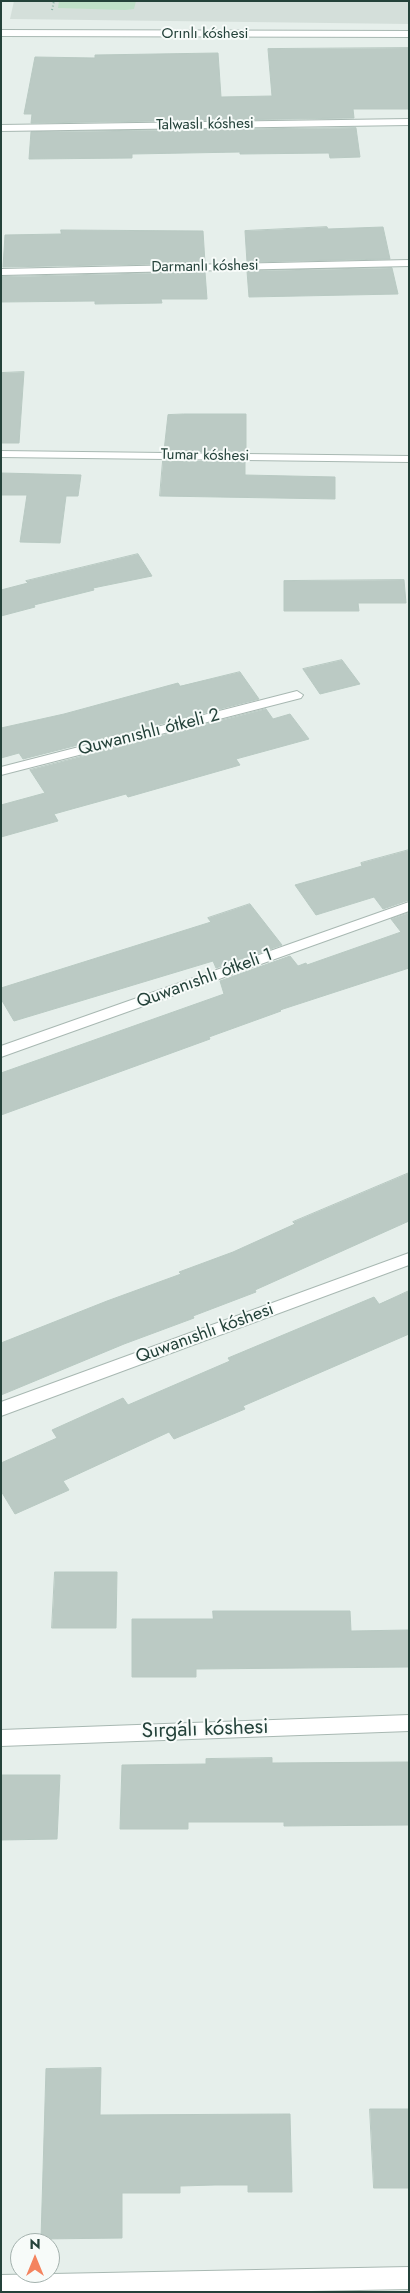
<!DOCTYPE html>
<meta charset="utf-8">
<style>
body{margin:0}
#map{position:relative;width:410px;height:2293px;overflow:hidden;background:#e6efeb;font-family:Jost,sans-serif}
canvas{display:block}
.frame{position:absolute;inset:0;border:2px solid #24423a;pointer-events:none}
.north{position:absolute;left:10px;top:2233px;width:50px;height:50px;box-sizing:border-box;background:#f7fbf9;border:1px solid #a3b1ad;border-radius:50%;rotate:0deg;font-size:14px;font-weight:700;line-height:20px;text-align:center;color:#24423a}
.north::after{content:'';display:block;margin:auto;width:18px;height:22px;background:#f4845f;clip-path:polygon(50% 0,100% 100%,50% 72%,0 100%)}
</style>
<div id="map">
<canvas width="410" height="2293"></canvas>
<div class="frame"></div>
<div class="north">N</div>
</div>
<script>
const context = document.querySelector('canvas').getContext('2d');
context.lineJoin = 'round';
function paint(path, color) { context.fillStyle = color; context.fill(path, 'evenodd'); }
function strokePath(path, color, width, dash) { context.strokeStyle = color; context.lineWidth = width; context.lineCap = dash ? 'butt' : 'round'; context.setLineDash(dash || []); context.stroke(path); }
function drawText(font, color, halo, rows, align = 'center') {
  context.font = font + ' Jost,sans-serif'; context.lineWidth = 4; context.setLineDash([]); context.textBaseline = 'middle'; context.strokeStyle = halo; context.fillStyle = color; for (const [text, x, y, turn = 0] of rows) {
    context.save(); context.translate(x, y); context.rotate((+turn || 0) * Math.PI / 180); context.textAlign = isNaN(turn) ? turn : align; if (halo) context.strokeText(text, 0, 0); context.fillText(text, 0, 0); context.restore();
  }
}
paint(new Path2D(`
 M14 1H409V24L10 19Z`), '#d4dfda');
paint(new Path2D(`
 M59 1H136L134 9 125 10 58 8Z`), '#bfe0c8');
const building = new Path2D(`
 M409 48V109H353L354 118 31 123 32 114H24L35 57 95 58V55L218 53 221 97 272 96 268 49Z
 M356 128 360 157 330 158 329 153 240 154V152L132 154V158L29 159 31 132Z
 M327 227 328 229 383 227 390 259 247 262 245 231Z
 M61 230 203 231 205 263 3 267 5 235 61 234Z
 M392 268 398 294 249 297 247 271Z
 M205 272 207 299H161L162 303 95 304V301L1 302 2 277Z
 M24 372 19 443H1V373Z
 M184 414H246V452L164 451 168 415Z
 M163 461 245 462V475L335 477V499L160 496Z
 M1 473 81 475 78 496H66L60 543 20 542 27 495H1Z
 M138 554 152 576 93 588 94 590 34 605 35 607 1 616V590L28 583 26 581Z
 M404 580 406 603H358L359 611H284V581Z
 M342 660 360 684 320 694 303 669Z
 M240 672 259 699 23 759 19 753 1 758V728L64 714 178 683 180 686Z
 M266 709 273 719 290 714 309 739 236 759 240 765 128 797 126 794 54 814 58 821 1 837V805L45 793 30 770Z
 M409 850V900L383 909 374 897 316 915 295 885 362 866 361 863Z
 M250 904 282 945 216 968 213 961 14 1021 1 999V988L211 922 208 918Z
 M409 913V968L280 1010 281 1011 209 1037 210 1039 1 1115V1073L224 994 220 981 290 956 298 966 306 963 307 965 401 932 391 919Z
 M409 1173V1221L255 1290 256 1292 193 1316 194 1318 124 1344 1 1395V1343L107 1301 181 1274 179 1272 233 1252 295 1224 293 1222Z
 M409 1291V1334L243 1406 245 1409 174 1439 169 1432 63 1481 69 1490 15 1514 1 1491V1463L57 1438 52 1430 123 1398 128 1405 230 1361 228 1358 374 1297 379 1304Z
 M55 1572H117L116 1628H52Z
 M213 1611H350L351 1631 409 1630V1667L196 1669V1677H132V1619H213Z
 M272 1758V1763L409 1762V1825L284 1826V1822H188V1829H120L122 1765 206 1764V1759Z
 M1 1775H60L57 1839 1 1840Z
 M101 2068 100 2115 290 2114 292 2192H248V2185H215L180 2186V2193H122V2238L41 2239 46 2069Z
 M370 2109H409V2188H374Z`);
paint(building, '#bbcac4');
strokePath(building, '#b8c9c2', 1);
const street = new Path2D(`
 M1 30 409 31V37L1 36Z
 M409 119V125L1 131V125Z
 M409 260V266L1 275V269Z
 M1 451 409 456V462L1 457Z
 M297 691 303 695 301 698 1 775V767Z
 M409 902V911L1 1057V1046Z
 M409 1253V1265L1 1416V1402Z
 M409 1715V1731L1 1746V1730Z
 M409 2267V2289L262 2292H1V2275Z`);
strokePath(street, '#a8b8b2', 2);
strokePath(new Path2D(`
 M52 10 54 1`), '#86b3a5', 2, [1, 2.5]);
paint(street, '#fff');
drawText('15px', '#24423a', '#f7fbf9', [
 ["Orınlı kóshesi",205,34],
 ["Talwaslı kóshesi",205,125,-1],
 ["Darmanlı kóshesi",205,267,-1],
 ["Tumar kóshesi",205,456,1]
]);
drawText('18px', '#24423a', '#f7fbf9', [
 ["Quwanıshlı ótkeli 2",149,733,-14],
 ["Quwanıshlı ótkeli 1",205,979,-20],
 ["Quwanıshlı kóshesi",205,1334,-20]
]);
drawText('21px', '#24423a', '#f7fbf9', [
 ["Sırǵalı kóshesi",205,1730,-2]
]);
</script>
